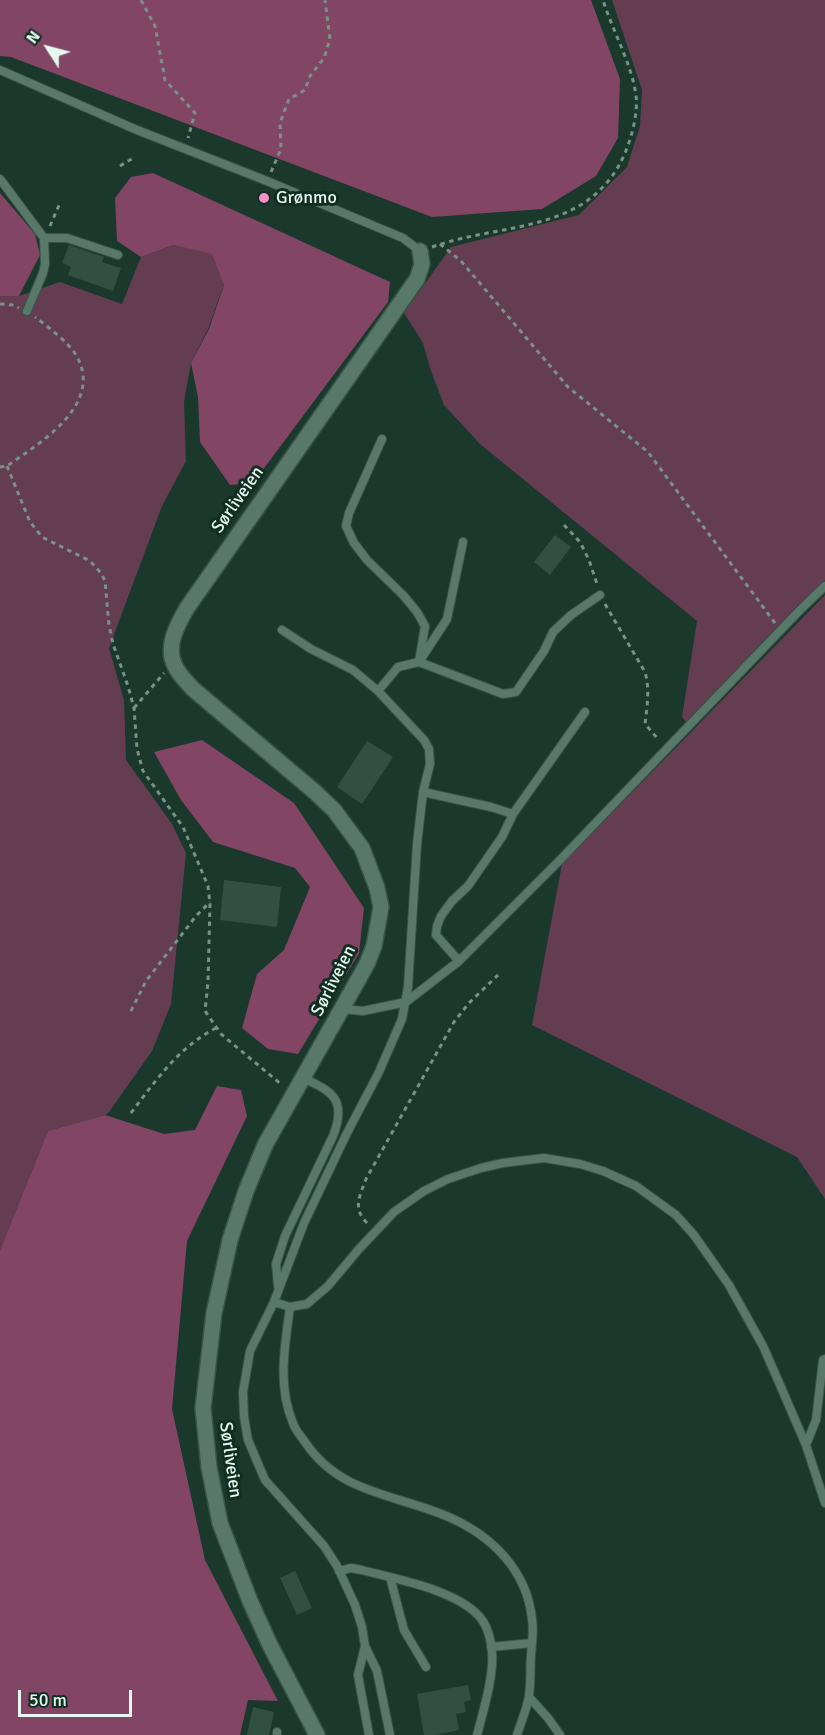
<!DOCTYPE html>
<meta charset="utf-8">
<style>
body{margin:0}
#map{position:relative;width:825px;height:1735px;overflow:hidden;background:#1a382c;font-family:Signika,sans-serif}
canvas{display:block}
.north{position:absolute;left:18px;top:18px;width:60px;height:60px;-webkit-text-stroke:4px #102e22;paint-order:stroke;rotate:306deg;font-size:16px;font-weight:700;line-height:24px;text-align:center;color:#e6f7ef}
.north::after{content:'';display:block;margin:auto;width:21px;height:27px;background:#e6f7ef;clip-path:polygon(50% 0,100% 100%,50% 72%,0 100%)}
.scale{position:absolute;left:18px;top:1690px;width:114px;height:27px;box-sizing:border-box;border:3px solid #e6f7ef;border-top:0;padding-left:8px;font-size:18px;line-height:21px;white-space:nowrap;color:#e6f7ef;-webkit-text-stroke:4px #102e22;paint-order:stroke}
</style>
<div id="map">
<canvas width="825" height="1735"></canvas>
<div class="north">N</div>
<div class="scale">50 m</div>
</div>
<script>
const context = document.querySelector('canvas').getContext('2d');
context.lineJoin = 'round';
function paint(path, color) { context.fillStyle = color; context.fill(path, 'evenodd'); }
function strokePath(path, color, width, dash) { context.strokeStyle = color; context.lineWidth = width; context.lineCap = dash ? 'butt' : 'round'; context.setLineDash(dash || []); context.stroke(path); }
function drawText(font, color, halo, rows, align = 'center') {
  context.font = font + ' Signika,sans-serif'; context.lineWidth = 6; context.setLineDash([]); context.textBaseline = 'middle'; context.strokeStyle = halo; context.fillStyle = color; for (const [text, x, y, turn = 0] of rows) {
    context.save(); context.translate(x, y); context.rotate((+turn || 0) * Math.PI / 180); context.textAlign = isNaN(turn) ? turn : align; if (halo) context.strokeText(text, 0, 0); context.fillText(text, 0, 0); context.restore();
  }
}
paint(new Path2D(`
 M612 0H825V580L795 608 686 722 682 717 697 621 480 444 444 405 431 371 423 343 404 313 451 247 579 215 627 167 640 126 642 90Z
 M173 245 212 253 224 284 208 329 191 363 184 402 186 461 162 506 109 648 124 700 126 760 172 824 186 853 171 1004 152 1051 109 1112 105 1115 48 1131 0 1250V296H19L60 282 122 304 141 257Z
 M825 595V1199L797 1157 532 1025 562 864Z`), '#653d51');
paint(new Path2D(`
 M0 0H591L620 79 618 138 596 176 542 209 432 217 11 57 0 56Z
 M153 173 390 282 388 302 253 483 230 485 200 442 198 397 191 363 209 329 224 285 212 254 173 245 141 257 117 241 115 198 131 177Z
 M0 193 35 234 40 255 19 296H0Z
 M202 740 294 803 364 908 359 953 298 1054 268 1049 242 1028 257 974 284 950 310 887 295 868 213 842 181 800 154 752Z
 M217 1086 241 1090 247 1116 187 1241 172 1409 205 1560 278 1701 248 1700 240 1735H0V1250L48 1131 105 1115 164 1134 195 1130Z`), '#824564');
paint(new Path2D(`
 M69 245 104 257 102 262 121 268 113 291 68 275 71 267 62 263Z
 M555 535 571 547 550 575 534 562Z
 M367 741 393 757 362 804 337 787Z
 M224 880 281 887 277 927 220 920Z
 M295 1571 312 1608 297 1615 280 1578Z
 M468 1685 471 1700 464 1702 466 1712 456 1714 459 1730 435 1735H424L417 1694Z
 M253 1707 274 1712 269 1735H247Z`), '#325042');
const lane = new Path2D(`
 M0 70 137 130 267 181 403 238 420 251
 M0 179 44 238 45 264 43 273 27 311
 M44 238H67L118 255
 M463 542 447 619 419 662 503 694 516 692 544 651 553 632 571 615 600 595
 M282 630 311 649 353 670 378 691 424 740 429 749 430 764 423 792 417 844 408 987 402 1019 379 1072 346 1135 304 1223 274 1302 250 1351 243 1392 244 1417 248 1440 265 1480 324 1546 337 1566 355 1605 362 1627 365 1646 358 1675 369 1735
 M378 691 398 667 419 662 425 626 417 612 403 595 367 560 354 543 346 526 349 513 382 439
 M423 792 491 807 513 814
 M459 961 436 935 437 926 441 916 452 901 468 886 502 837 513 814 585 712
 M343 1009 363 1011 406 1002 459 961 559 861 800 610 825 586
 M278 1286 276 1264 285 1236 333 1136C347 1101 333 1090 302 1078
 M274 1302 290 1307 307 1304 328 1286 359 1249 394 1212 424 1191 448 1179 481 1168 503 1163 544 1158 580 1164 603 1171 636 1186 676 1215 694 1235 729 1285 763 1346 777 1378 806 1445 825 1503
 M290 1307C285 1345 277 1386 293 1423 295 1430 301 1436 305 1442 340 1495 398 1494 451 1518 493 1537 527 1571 532 1619 534 1631 532 1643 531 1655 530 1669 531 1683 529 1696 527 1709 521 1722 517 1735
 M806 1445 816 1420 823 1360 825 1359
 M339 1571 351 1568 362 1570C395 1579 453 1589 478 1615 487 1624 491 1640 492 1653 494 1676 483 1712 477 1735
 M390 1577 404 1630 426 1667
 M365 1646 377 1671 390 1735
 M491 1647 532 1643
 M529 1697 548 1718 560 1735
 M277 1735V1732`);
const street = new Path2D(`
 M317 1735 270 1645 250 1601 220 1523 209 1467 203 1408 214 1313 230 1240 246 1191 265 1145 367 964 374 946 381 907 377 888 362 848 334 810 315 792 193 689C187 682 179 675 175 666 165 647 177 625 187 608L417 279 422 264 420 251`);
strokePath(lane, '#385349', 10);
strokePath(street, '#385349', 18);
strokePath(new Path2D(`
 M141 0 155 26 165 80 195 113 188 138
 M120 166 133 158
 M271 172 281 149 280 123 289 99 305 90 310 76 324 58 330 39 325 0
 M50 226 60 203
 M440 244 461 261 568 387 648 452 775 623
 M432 247C501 222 590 235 625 153 632 136 638 114 636 95 631 62 613 32 603 0
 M0 304 13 305 19 308
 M7 466 30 522 42 537 90 561 101 573 105 581 109 625 113 644 128 686 134 708 137 749 143 771 183 827 208 886 210 904 208 982 205 1011 221 1034 282 1085
 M0 467 7 466C40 443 105 404 76 355 68 342 47 326 35 317
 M564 525 580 542 589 560 597 584
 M605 604 645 672C650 689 647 707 645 724L658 739
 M134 708 164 673
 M131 1011 146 981 196 916 210 902
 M131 1113C156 1080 179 1047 216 1028
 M367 1223C352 1208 360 1196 366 1179L454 1022 469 1003 498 975`), '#799187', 3, [4.5, 4.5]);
strokePath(lane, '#587869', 8);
strokePath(street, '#587869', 15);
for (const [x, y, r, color] of [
 [264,198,6,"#fb8fc5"]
]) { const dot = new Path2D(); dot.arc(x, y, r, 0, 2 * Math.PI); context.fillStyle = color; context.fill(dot); strokePath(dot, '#102e22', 2); }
drawText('18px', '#e6f7ef', '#102e22', [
 ["Grønmo",276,198]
], 'left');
drawText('18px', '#e6f7ef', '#102e22', [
 ["Sørliveien",238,500,-55],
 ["Sørliveien",334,981,-63],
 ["Sørliveien",230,1460,82]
]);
</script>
